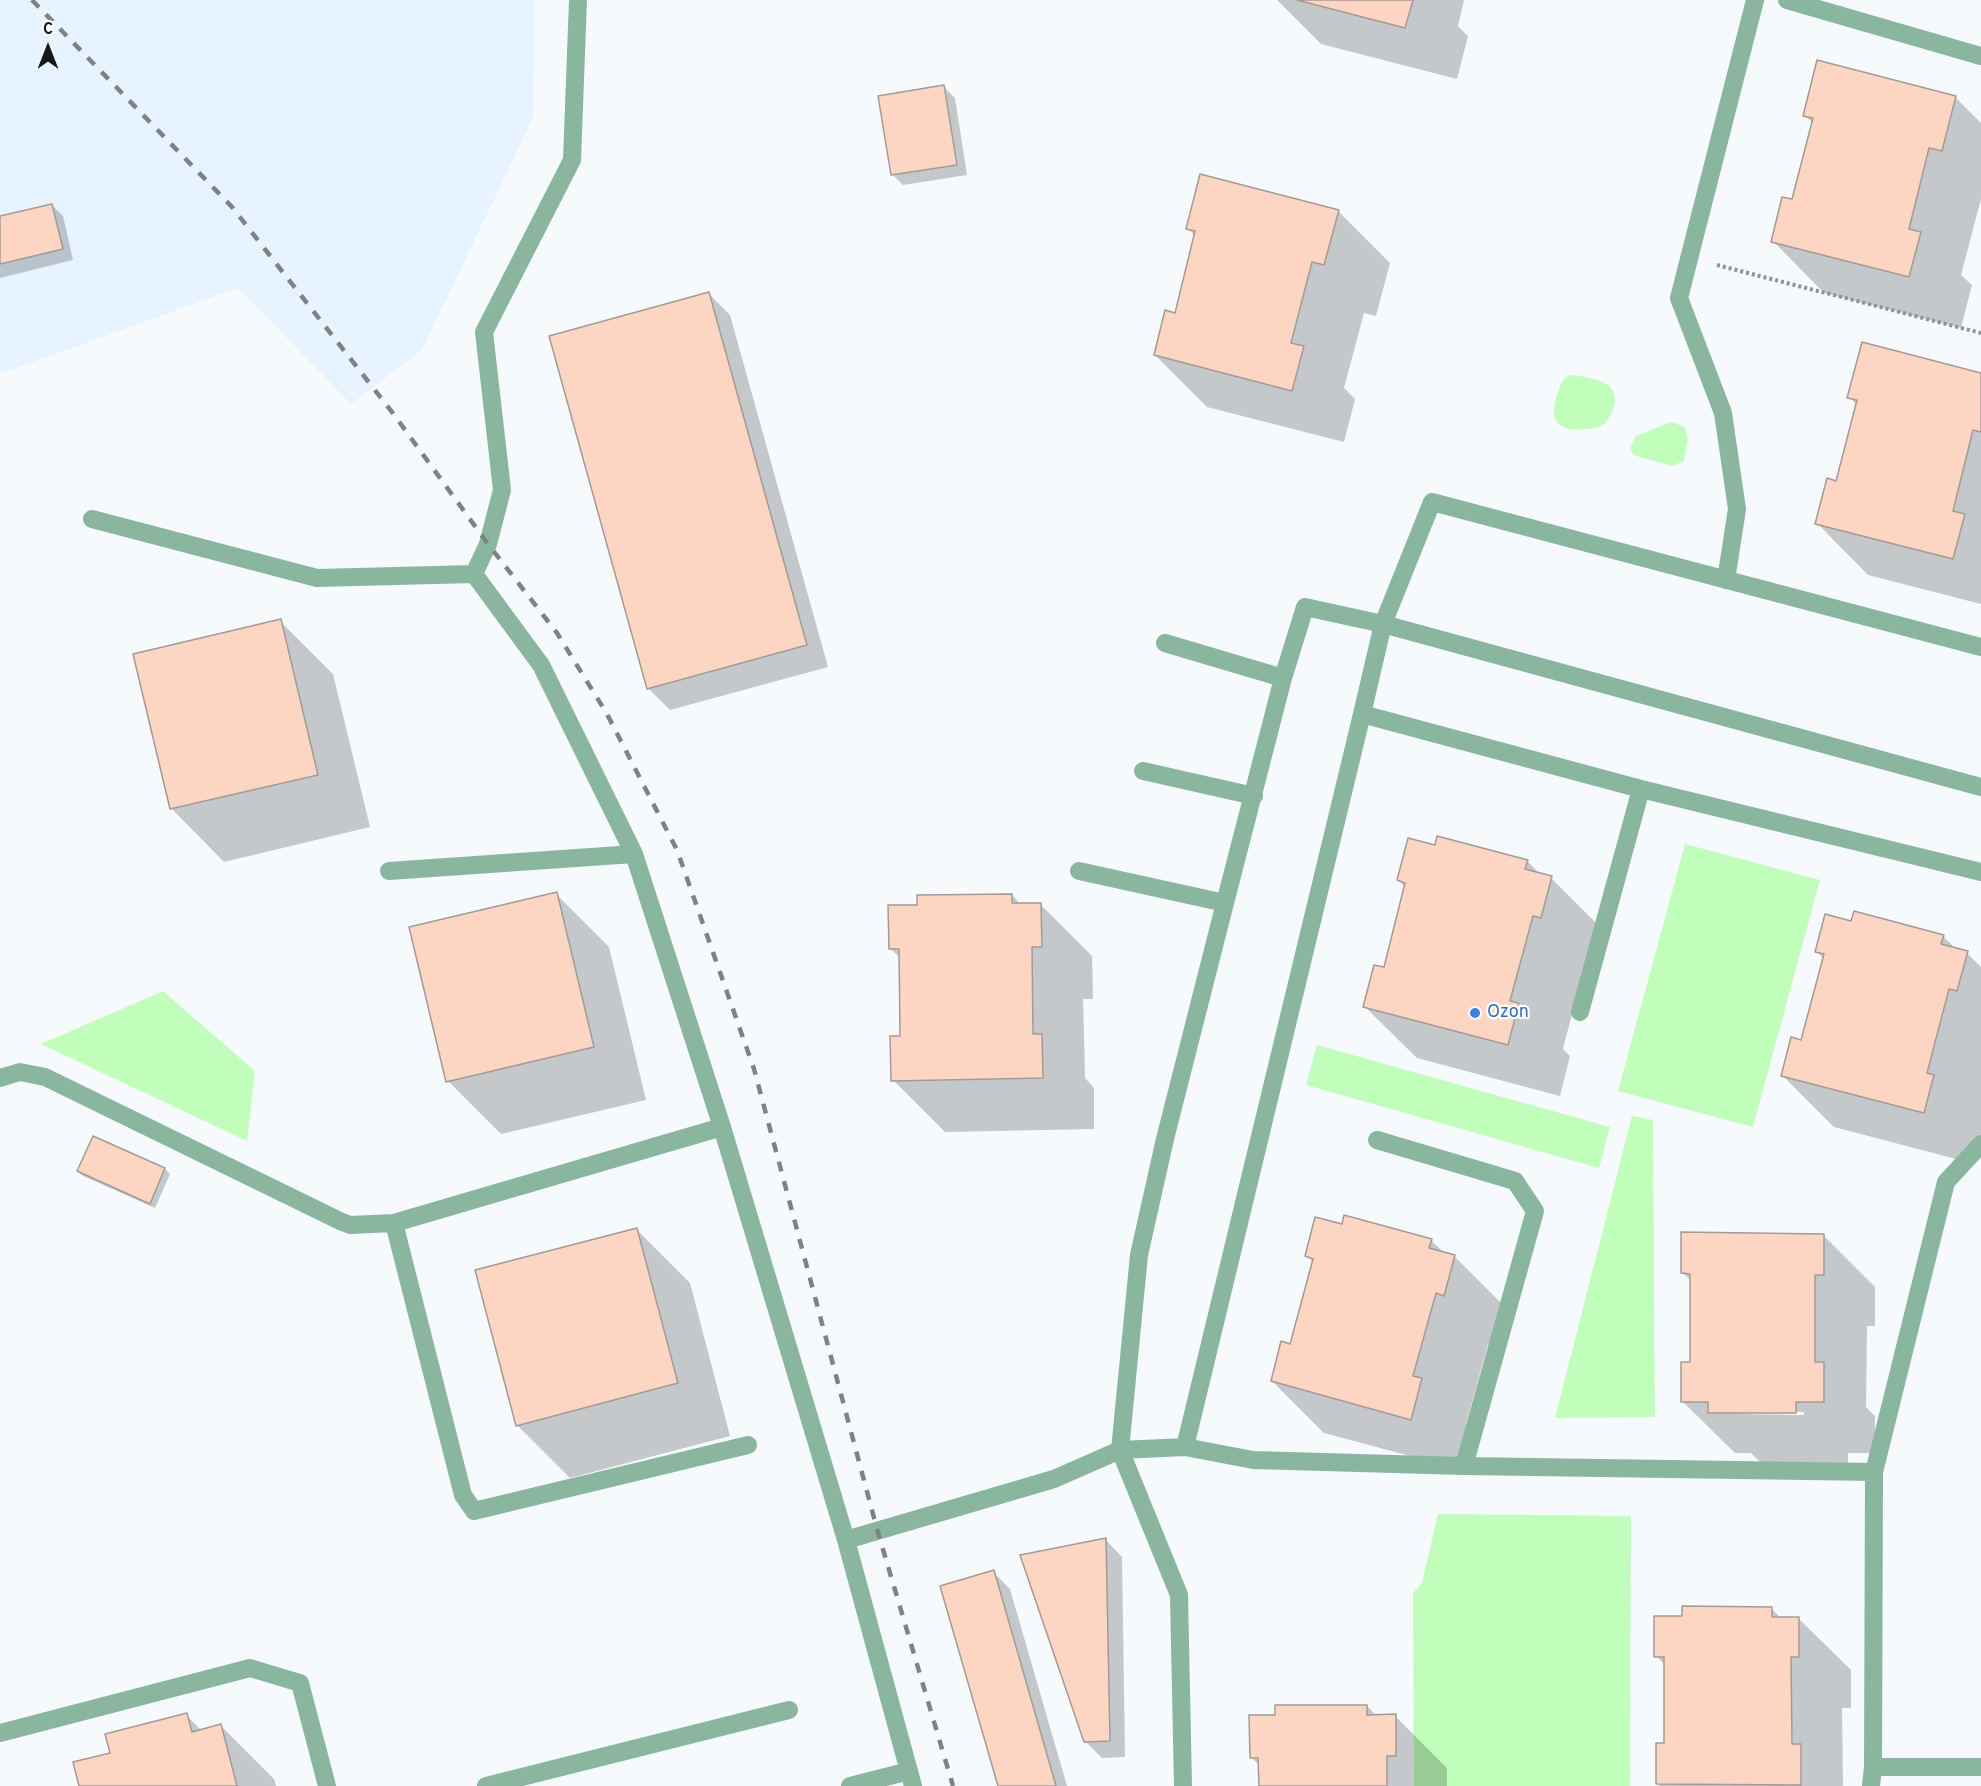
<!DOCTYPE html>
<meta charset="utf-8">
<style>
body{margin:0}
#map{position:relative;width:1981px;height:1786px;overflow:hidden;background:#f6fafd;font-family:Overpass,sans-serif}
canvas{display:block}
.north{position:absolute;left:18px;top:18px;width:60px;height:60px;-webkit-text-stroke:4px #fff;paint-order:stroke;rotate:0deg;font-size:16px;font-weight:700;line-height:24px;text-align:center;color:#14171a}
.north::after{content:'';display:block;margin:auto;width:21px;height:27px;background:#14171a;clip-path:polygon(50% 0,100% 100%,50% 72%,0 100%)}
</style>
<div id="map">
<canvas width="1981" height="1786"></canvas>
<div class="north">С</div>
</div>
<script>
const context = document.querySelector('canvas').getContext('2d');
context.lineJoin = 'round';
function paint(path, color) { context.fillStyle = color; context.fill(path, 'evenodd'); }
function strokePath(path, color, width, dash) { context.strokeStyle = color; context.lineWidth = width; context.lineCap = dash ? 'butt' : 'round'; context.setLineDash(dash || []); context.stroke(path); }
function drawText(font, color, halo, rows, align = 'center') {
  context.font = font + ' Overpass,sans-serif'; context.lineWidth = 4.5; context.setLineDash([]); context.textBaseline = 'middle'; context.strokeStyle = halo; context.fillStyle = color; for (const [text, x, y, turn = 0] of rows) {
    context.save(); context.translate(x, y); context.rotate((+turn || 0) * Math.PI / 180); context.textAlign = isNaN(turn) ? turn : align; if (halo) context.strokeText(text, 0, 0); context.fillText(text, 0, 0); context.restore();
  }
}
paint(new Path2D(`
 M0 0H535L533 118 422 350 351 404 238 288 0 374Z`), '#e7f4ff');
paint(new Path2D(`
 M1570 375C1580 376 1598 378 1606 384 1622 393 1614 414 1604 424 1599 428 1594 428 1587 429 1557 433 1548 420 1558 392 1561 384 1562 378 1570 375Z
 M1671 422 1685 427 1688 439 1684 461 1672 466 1633 455 1630 448 1636 436Z
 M1685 844 1820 880 1753 1127 1618 1091Z
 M163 991 255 1071 247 1141 41 1044Z
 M1317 1045 1610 1127 1599 1168 1306 1085Z
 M1632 1116 1653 1120 1655 1417 1555 1418Z
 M1438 1514 1631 1516 1630 1786H1414L1413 1593 1422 1583Z`), '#c1febb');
paint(new Path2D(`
 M1277 0H1464L1458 26 1468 36 1457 79 1321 44Z
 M944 87 955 98 967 175 903 185 892 174Z
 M1955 97 1981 123V199L1961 275 1972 285 1961 328 1824 293 1773 241 1793 201 1813 123 1805 116Z
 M52 205 63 216 73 260 0 278V218Z
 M1338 211 1390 263 1376 316 1364 313 1344 388 1355 399 1344 442 1207 407 1155 355 1176 315 1196 237 1188 229Z
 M709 294 730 315 828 667 670 710 648 688Z
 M1981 375V604L1868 575 1817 523 1837 483 1857 405 1849 397Z
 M280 621 333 674 370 827 224 862 172 809 135 656Z
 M1436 847 1527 861 1541 875 1551 878 1603 930 1584 967 1563 1049 1570 1056 1560 1096 1417 1058 1365 1007 1385 969 1406 888 1398 880Z
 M556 894 609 947 646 1100 501 1134 448 1081Z
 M1012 895 1021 905 1040 904 1092 956 1093 999H1083L1085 1078 1094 1088V1129L945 1132 893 1080 902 1038 900 958 891 949 918 906Z
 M1852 923 1943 936 1957 950 1967 953 1981 967V1144L1975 1164 1834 1127 1782 1075 1802 1042 1824 959 1817 952Z
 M93 1138 165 1169 170 1174 155 1208 83 1176 78 1171Z
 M1343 1226 1431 1240 1445 1254 1455 1257 1507 1309 1496 1347 1488 1344 1466 1424 1473 1431 1463 1470 1324 1433 1272 1381 1292 1346 1314 1263 1307 1256Z
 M637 1230 690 1283 730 1436 570 1478 517 1425Z
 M1823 1235 1875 1287V1326H1867L1866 1407 1875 1416V1453H1848V1465L1762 1464 1751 1453H1735L1683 1402 1692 1363V1282L1683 1273ZM1741 1411 1804 1412V1415L1741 1414Z
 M1106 1540 1122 1557 1125 1757 1102 1758 1085 1741Z
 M993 1572 1010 1589 1067 1786H999Z
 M1772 1609 1782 1619H1799L1851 1670V1708H1842L1843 1786H1660L1658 1783 1666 1744V1666L1656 1656 1683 1617Z
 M1367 1706 1377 1716H1395L1447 1768V1786H1260V1766L1251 1757 1277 1717Z
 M186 1715 202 1731 221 1726 274 1779 276 1786H80L112 1754Z`), '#0003');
const building = new Path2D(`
 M1297 0H1413L1405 28Z
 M1817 60 1956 96 1942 151 1929 148 1909 229 1921 232 1909 277 1771 242 1782 197 1792 199 1813 118 1803 116Z
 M944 85 957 165 891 175 878 96Z
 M1200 174 1339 210 1324 265 1312 262 1291 343 1304 346 1292 391 1154 355 1165 310 1175 313 1195 231 1186 229Z
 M52 204 63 249 0 264V216Z
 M709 292 807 645 647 689 549 336Z
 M1862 342 1981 373V432L1973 430 1953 511 1965 514 1953 559 1815 524 1827 478 1836 481 1857 400 1847 398Z
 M281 619 318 775 170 809 133 654Z
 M1437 836 1528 860 1525 869 1552 876 1541 918 1533 916 1510 1001 1519 1003 1508 1045 1363 1007 1374 965 1384 967 1405 883 1397 880 1408 838 1435 845Z
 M557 892 594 1047 446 1082 409 927Z
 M1012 894V903H1041L1042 947H1032L1033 1034H1042L1043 1078 891 1081 890 1036H900L899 949H889L888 905H917V895Z
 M1854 911 1944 935 1941 944 1968 951 1957 991 1949 989 1927 1073 1934 1075 1924 1113 1781 1076 1791 1037 1801 1040 1824 954 1815 952 1825 914 1851 921Z
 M93 1136 165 1168 150 1204 77 1171Z
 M1344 1215 1432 1239 1429 1248 1455 1255 1444 1296 1436 1293 1413 1376 1422 1378 1411 1420 1271 1381 1281 1341 1290 1344 1313 1259 1305 1256 1315 1217 1342 1224Z
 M637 1228 678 1383 516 1426 475 1270Z
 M1681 1232 1824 1234V1275H1815V1362H1824V1402H1796V1413H1708V1402H1681V1362H1690V1274L1681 1273Z
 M1106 1538 1110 1741 1084 1742 1020 1555Z
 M994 1570 1056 1786H998L940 1586Z
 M1682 1606 1772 1607V1617H1799V1657H1791L1792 1744H1801V1785L1656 1784V1743H1664V1657H1654V1616H1682Z
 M1275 1705H1367V1715L1396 1714V1756H1387V1786H1259L1258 1758H1250L1249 1715H1275Z
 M187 1713 192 1732 221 1724 237 1786H79L73 1762 110 1753 105 1734Z`);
paint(building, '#fdd6c3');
strokePath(building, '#a49a95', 1.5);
strokePath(new Path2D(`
 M1717 265 1981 333`), '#8e9295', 4, [3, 3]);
strokePath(new Path2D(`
 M1787 0 1981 56
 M92 519 317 578 474 574
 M474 574 541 665 634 854 722 1127 846 1540 913 1786
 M474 574 488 544 502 490 484 332 572 160 578 0
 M1726 580 1737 509 1723 413 1679 298 1755 0
 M1165 643 1283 678
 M1362 714 1383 624 1432 502 1981 647
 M1143 771 1254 796
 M389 871 634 854
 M1079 871 1225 903
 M1580 1012 1641 789
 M0 1078 20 1072 45 1077 340 1221 350 1225 394 1223
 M722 1127 394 1223 463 1495 474 1511 748 1445
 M1377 1140 1515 1181 1535 1211 1464 1466
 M1185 1447 1253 1460 1464 1466 1874 1472
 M846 1540 1054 1479 1120 1450 1185 1447 1362 714 1641 789 1981 872
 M0 1733 250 1668 300 1683 327 1786
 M1873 1767 1874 1472 1946 1182 1981 1144
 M486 1786 789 1710
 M850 1786 909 1771
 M1183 1786 1179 1595 1120 1450 1139 1255 1165 1139 1225 903 1283 678 1305 607 1383 624 1981 787
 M1871 1786 1873 1767H1981`), '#8ab69f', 18);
strokePath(new Path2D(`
 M32 0 232 207 392 412 488 544 557 633 607 714 677 850 754 1069 877 1529 953 1786`), '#7f8285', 4.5, [10, 10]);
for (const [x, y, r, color] of [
 [1475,1013,6,"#3f7fe0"]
]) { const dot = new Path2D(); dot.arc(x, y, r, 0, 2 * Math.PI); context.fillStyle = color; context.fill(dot); strokePath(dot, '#fff', 2); }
drawText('18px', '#366cbe', '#fff', [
 ["Ozon",1487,1013]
], 'left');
</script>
